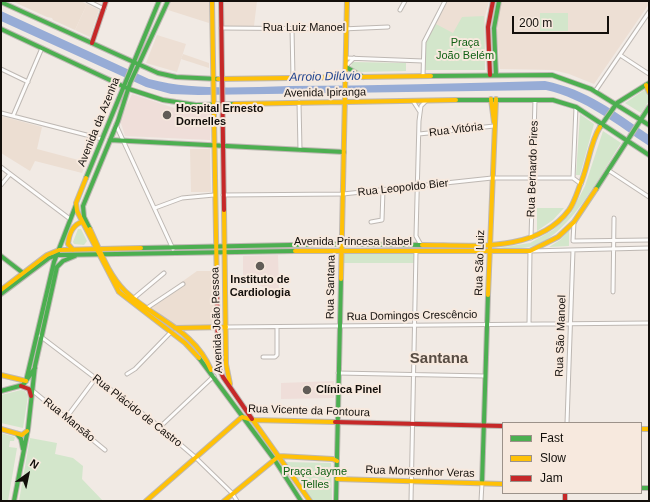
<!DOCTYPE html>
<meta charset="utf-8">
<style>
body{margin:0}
#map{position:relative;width:650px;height:502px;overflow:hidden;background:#f1eae4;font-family:Arial,sans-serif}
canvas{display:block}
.frame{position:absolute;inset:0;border:2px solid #130f0b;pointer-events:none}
.legend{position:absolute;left:502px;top:422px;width:140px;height:72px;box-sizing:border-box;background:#f7e9de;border:1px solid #9c928a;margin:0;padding:5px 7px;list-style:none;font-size:12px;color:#130f0b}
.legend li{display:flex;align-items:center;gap:8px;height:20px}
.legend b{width:20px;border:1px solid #9c928a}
.north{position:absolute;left:8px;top:454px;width:40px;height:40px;-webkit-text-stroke:3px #f7e9de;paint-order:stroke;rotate:33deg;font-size:11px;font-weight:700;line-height:16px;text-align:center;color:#130f0b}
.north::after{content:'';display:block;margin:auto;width:14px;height:18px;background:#130f0b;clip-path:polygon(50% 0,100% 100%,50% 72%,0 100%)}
.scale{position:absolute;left:512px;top:16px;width:97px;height:18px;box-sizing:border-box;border:2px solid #130f0b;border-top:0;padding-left:5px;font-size:12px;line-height:14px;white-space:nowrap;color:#130f0b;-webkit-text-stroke:3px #f7e9de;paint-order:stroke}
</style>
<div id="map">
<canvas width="650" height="502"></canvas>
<div class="frame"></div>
<ul class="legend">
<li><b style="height:5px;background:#4caf50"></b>Fast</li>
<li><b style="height:5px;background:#ffc107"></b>Slow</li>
<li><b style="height:5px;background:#c62828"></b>Jam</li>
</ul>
<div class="north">N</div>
<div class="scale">200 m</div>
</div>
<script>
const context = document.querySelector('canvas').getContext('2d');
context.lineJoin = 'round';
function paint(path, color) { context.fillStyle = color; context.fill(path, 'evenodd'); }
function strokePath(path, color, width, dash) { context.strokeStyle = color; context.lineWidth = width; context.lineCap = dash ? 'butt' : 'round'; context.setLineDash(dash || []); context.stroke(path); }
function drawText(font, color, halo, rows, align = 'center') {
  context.font = font + ' Arial,sans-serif'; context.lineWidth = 4; context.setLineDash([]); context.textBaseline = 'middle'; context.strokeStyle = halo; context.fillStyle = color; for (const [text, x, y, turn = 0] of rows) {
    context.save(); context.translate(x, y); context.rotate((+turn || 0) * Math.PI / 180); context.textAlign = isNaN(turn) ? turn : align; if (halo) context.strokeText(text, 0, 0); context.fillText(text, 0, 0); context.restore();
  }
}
paint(new Path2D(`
 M12 1H80L87 4 75 30 53 20 52 18 47 17Z
 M171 1H209V23L168 10Z
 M183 54 209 63V68L181 59Z
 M1 116 42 127 37 149 86 162 82 173 35 161 30 171 1 153Z
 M197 271H214L215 326H176L148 306Z`), '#ecded2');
paint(new Path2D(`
 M222 1H257L254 26H222Z
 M448 1H489L485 16V70H468L461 66 459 69 425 70 424 43Z
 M501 1H649V4L594 84 569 74 553 70 500 69 496 20Z
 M87 4 99 10 90 37 75 30Z
 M157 35 186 44 177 72 146 63Z
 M190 149H210L211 192H191Z`), '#eddfd4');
paint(new Path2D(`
 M132 94 174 108 211 110 210 140 125 136 120 120Z
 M278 255 279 290 275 293 243 277V256Z
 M334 381V398L281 399V383Z`), '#efded9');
paint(new Path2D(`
 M540 13H568V31H540Z
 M484 16 485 70H425V43L436 24 453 33 462 17Z
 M352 62 406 63V71L358 72 351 67Z
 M649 87V101L641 113 625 103Z
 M580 114 594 124 580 175H576Z
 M603 131 621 143C601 174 568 239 529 247 520 249 508 248 498 248L530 243 553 230 571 213 585 186Z
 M537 208H564L553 220 537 231Z
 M78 229H81L87 241 84 245 74 244 73 242Z
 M569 230V246L549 247 560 240Z
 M344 253 414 254V263H344Z
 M21 390 25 391 28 396 23 428 1 423V395Z
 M1 433 15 437 14 441H10L9 447 17 448 8 501H1Z
 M30 438 57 443 55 454 73 458 83 466 82 479 103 501H19Z
 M285 462 331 463 332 501H313Z`), '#d3e6cb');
paint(new Path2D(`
 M1 11 149 79C195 91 243 87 290 86 375 86 460 83 545 81 588 90 614 111 649 135V146C616 124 585 99 546 90L198 95 171 94 146 87 1 21Z`), '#97acd6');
const street = new Path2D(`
 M88 1 104 9
 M400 10 405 1
 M221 28 342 29 388 27
 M292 28 293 78
 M620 55 649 74
 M346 58 423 61
 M346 66 354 58
 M1 69 28 82
 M423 76 424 42 445 1
 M596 90 649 12
 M413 101 420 112
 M299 102 300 150
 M1 113 102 139
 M13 116 42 48
 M116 125 173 249
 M419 134 494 126
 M1 167 70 219
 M608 170 649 197
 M573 178 576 107
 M1 185 10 174
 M223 195 343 194 492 178H573L581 184
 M155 208 182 198 214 195
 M371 222 382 220 383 190
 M574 222 573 241 649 240
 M531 238 535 100
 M421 245 416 236 419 121 421 106 426 101
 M613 292 614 218
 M134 298 164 273
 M147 308 183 284
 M529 324 530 251 649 248
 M226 327 649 323
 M40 336 160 427 195 457 232 493 237 501
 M263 357H275L277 355V327
 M338 373 485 376
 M127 374 135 369 171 332
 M33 391 105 450
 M66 418 95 379
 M567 423 573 250
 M160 427 214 376
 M411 501 416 251
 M481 501 482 483`);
const fast = new Path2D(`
 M1 2 158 73 176 77 218 79
 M1 29 129 89 163 100 196 105 234 104
 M346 67 363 77
 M496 75 494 28 499 1
 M431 76 552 75 591 89 649 125
 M456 100H553L576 107 649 155
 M600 127 617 103 649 83
 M110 140 344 152
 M86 178 159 1
 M596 189 649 107
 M90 229 84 217 83 206 118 121 130 83 168 1
 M141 248 341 244 422 245
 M1 256 23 273
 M1 294 49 258 57 255 295 251
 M199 358 274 459 301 501
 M26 381 54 262 76 205
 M1 391 23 385 35 368
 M17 434 21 439 23 449
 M482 483 488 295
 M641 488H649
 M14 501 28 429 35 366 57 267 63 261 75 256
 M336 501 341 279`);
const slow = new Path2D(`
 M212 1 217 293
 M218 79 431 76
 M646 85 649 92
 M491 99 494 122
 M234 104 456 100
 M86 178 76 203 77 211 119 292 185 343 199 358
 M224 210 226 364 230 384
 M90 229C100 250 108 274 125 291 155 320 194 329 211 370
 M422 245C470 245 536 254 569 210 574 203 577 193 580 185 588 168 590 142 600 127
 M73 250 68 244C69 234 72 225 82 222
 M295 251H530L558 237 574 222 596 189
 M341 279 347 1
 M1 290 47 255 59 250 141 248
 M488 295 496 99
 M175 328 226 327
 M1 375 26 381
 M252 419 310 501
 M1 429 22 435 27 431
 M641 429H649
 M337 479 503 484
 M146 501 242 417 253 420 335 422
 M224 501 279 456 333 459 337 461`);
const jam = new Path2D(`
 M221 1 224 210
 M92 43 106 1
 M490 75 488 27 493 1
 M217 293 218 366 223 377 252 419
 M21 386 29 389 31 396
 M335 422 503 426
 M565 493V501`);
strokePath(street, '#beb8b3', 5);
strokePath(fast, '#beb8b3', 6);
strokePath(slow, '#beb8b3', 6);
strokePath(jam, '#beb8b3', 6);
strokePath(street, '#fdfcfb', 3);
strokePath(fast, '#4caf50', 4);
strokePath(slow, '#ffc107', 4);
strokePath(jam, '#c62828', 4);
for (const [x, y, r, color] of [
 [167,115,5,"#615c57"],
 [260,266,5,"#615c57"],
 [307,390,5,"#615c57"]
]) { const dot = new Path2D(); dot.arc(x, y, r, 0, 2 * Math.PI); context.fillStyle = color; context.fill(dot); strokePath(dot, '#f7e9de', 1.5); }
drawText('11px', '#130f0b', '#f7e9de', [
 ["Rua Luiz Manoel",304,28],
 ["Avenida Ipiranga",325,93,-1],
 ["Avenida da Azenha",99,122,-68],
 ["Rua Vitória",456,130,-7],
 ["Rua Bernardo Pires",533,169,-88],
 ["Rua Leopoldo Bier",403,188,-6],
 ["Avenida Princesa Isabel",353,242],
 ["Rua São Luiz",480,263,-88],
 ["Rua Santana",331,287,-89],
 ["Rua Domingos Crescêncio",412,316,-1],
 ["Avenida João Pessoa",217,320,-92],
 ["Rua São Manoel",561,336,-88],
 ["Rua Plácido de Castro",137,411,38],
 ["Rua Vicente da Fontoura",309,411,2],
 ["Rua Mansão",69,420,39],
 ["Rua Monsenhor Veras",420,472,2]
]);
drawText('11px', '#116014', '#f7e9de', [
 ["Praça",465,43],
 ["João Belém",465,56],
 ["Praça Jayme",315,472],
 ["Telles",315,485]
]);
drawText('bold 11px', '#130f0b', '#f7e9de', [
 ["Hospital Ernesto",176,109],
 ["Dornelles",176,122],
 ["Instituto de",260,280,"center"],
 ["Cardiologia",260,293,"center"],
 ["Clínica Pinel",316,390]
], 'left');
drawText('italic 12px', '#1f438e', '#f7e9de', [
 ["Arroio Dilúvio",325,77,-1]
]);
drawText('bold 15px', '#574c43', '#f7e9de', [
 ["Santana",439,359]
]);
</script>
